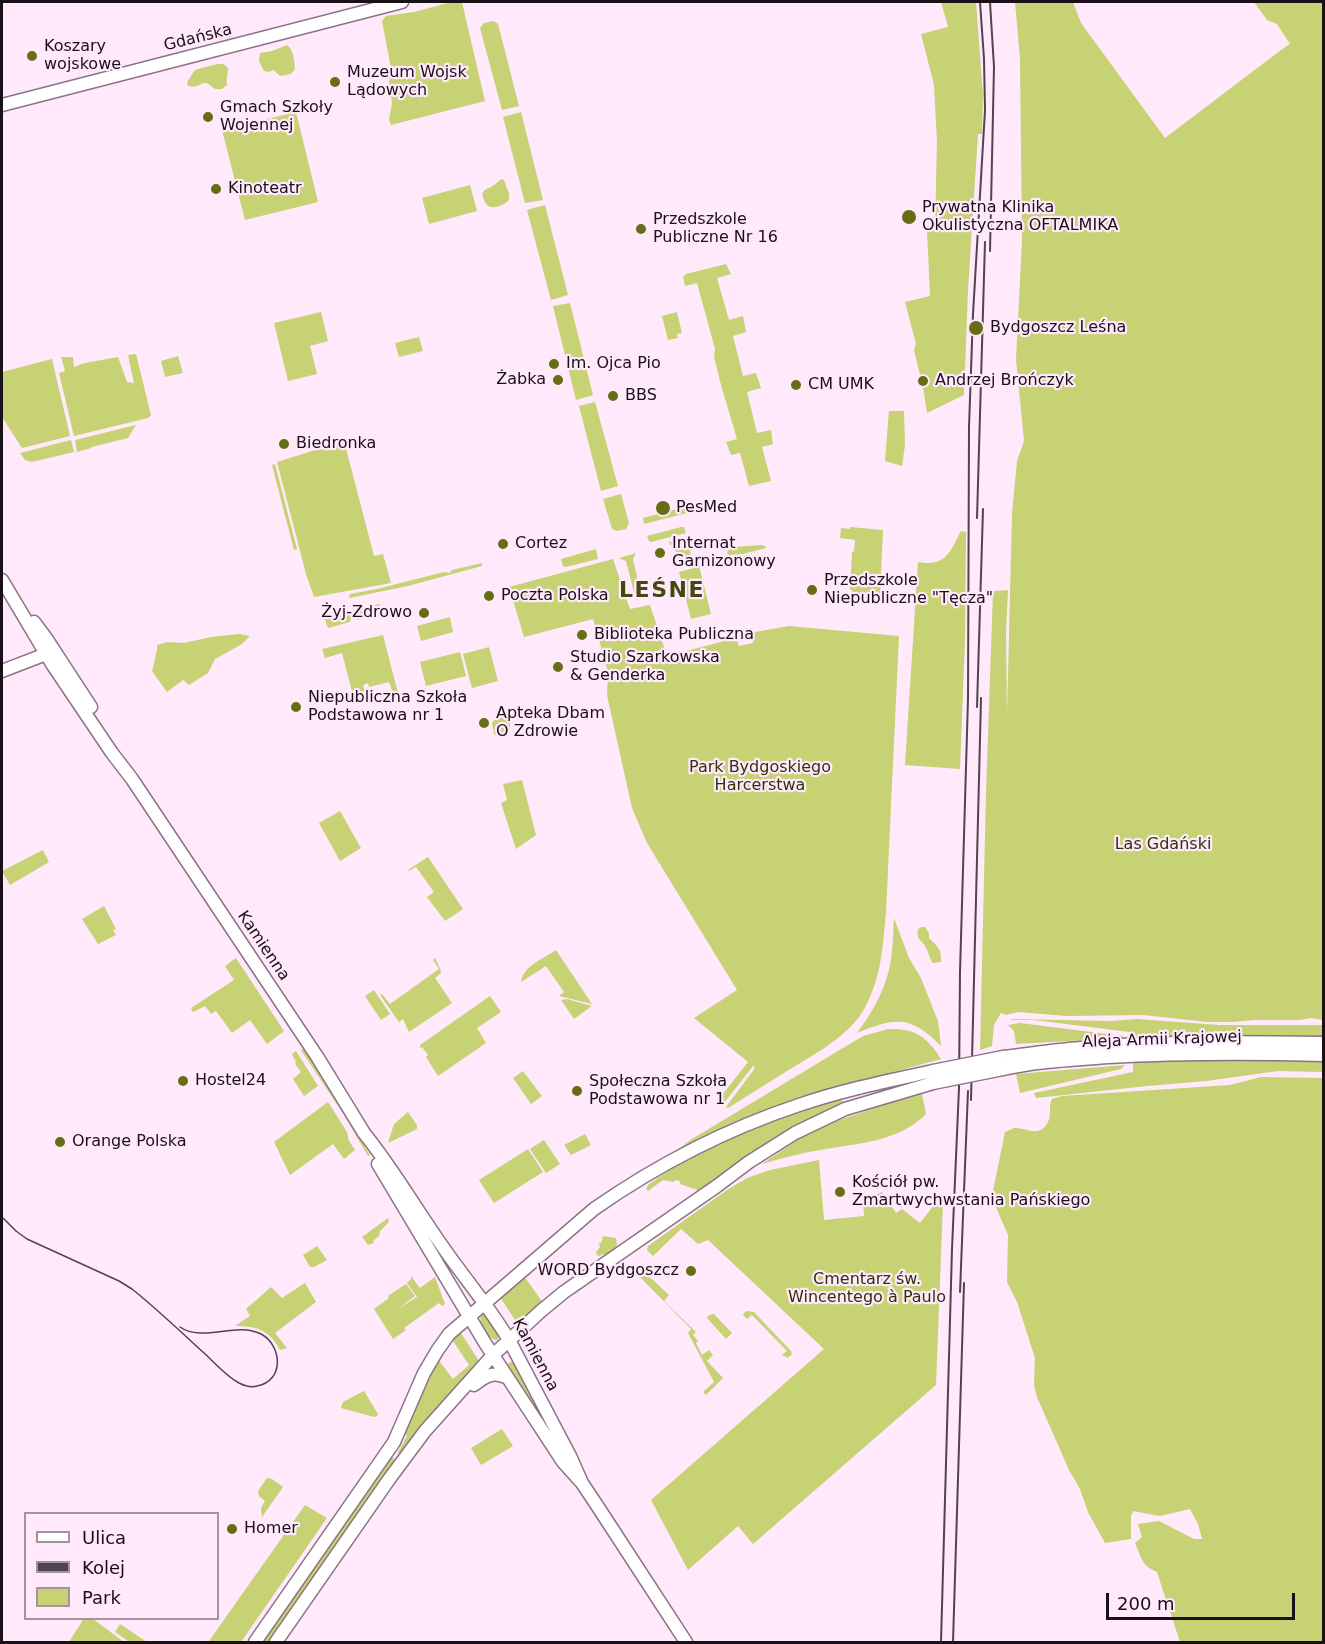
<!DOCTYPE html>
<meta charset="utf-8">
<style>
body{margin:0}
#map{position:relative;width:1325px;height:1644px;overflow:hidden;background:#ffe9fb;font-family:"DejaVu Sans",sans-serif}
canvas{display:block}
.frame{position:absolute;inset:0;border:3px solid #191018;pointer-events:none}
.legend{position:absolute;left:24px;top:1512px;width:195px;height:108px;box-sizing:border-box;background:#ffe9fb;border:2px solid #a392a0;margin:0;padding:8px 10px;list-style:none;font-size:18px;color:#191018}
.legend li{display:flex;align-items:center;gap:12px;height:30px}
.legend b{width:30px;border:2px solid #a392a0}
.scale{position:absolute;left:1106px;top:1593px;width:189px;height:27px;box-sizing:border-box;border:3px solid #191018;border-top:0;padding-left:8px;font-size:18px;line-height:21px;white-space:nowrap;color:#191018;-webkit-text-stroke:4px #ffe9fb;paint-order:stroke}
</style>
<div id="map">
<canvas width="1325" height="1644"></canvas>
<div class="frame"></div>
<ul class="legend">
<li><b style="height:8px;background:#fff"></b>Ulica</li>
<li><b style="height:8px;background:#50444f"></b>Kolej</li>
<li><b style="height:16px;background:#c6d273"></b>Park</li>
</ul>
<div class="scale">200 m</div>
</div>
<script>
const context = document.querySelector('canvas').getContext('2d');
context.lineJoin = 'round';
function paint(path, color) { context.fillStyle = color; context.fill(path, 'evenodd'); }
function strokePath(path, color, width, dash) { context.strokeStyle = color; context.lineWidth = width; context.lineCap = dash ? 'butt' : 'round'; context.setLineDash(dash || []); context.stroke(path); }
function drawText(font, color, halo, rows, align = 'center') {
  context.font = font + ' "DejaVu Sans",sans-serif'; context.lineWidth = 4.5; context.setLineDash([]); context.textBaseline = 'middle'; context.strokeStyle = halo; context.fillStyle = color; for (const [text, x, y, turn = 0] of rows) {
    context.save(); context.translate(x, y); context.rotate((+turn || 0) * Math.PI / 180); context.textAlign = isNaN(turn) ? turn : align; if (halo) context.strokeText(text, 0, 0); context.fillText(text, 0, 0); context.restore();
  }
}
paint(new Path2D(`
 M452 2H462L485 101 391 125 389 120 392 103 389 83 391 68 382 21 386 16 414 12Z
 M941 2H976L983 95 982 134H978L968 290 964 395 927 413 923 387 914 350 916 344 905 302 930 296 927 230 935 228 937 141 934 85 921 34 948 27Z
 M1015 2H1073L1081 23 1165 138 1281 50 1290 44 1277 24 1267 20 1254 2H1323V1020L1311 1018 1300 1020H1256L1232 1022H1207L1143 1015 1066 1016 1018 1012 1006 1015 1001 1013 994 1025 992 1046 980 1050 986 793 993 591 1008 590 1006 631 1007 716 1012 513 1017 461 1024 441 1016 359 1022 241 1020 58Z
 M494 21 498 24 519 106 502 110 480 28 484 23Z
 M287 45C294 50 294 61 295 69L291 74 280 76 274 70 268 72 264 71 259 61 260 53 272 51Z
 M217 64H223L228 68C228 74 226 78 227 85L222 89H215L207 83C199 83 199 88 188 86L187 82 195 70Z
 M296 112 318 202 245 220 222 130Z
 M521 112 543 200 525 203 503 117Z
 M501 179 504 180 509 194V200C502 207 488 212 484 200 483 196 481 194 484 191 485 189 487 189 489 188 494 186 497 183 501 179Z
 M470 185 477 211 429 224 422 198Z
 M545 205 568 295 551 300 527 210Z
 M726 264 731 274 717 278 729 320 743 316 746 332 733 336 743 376 756 373 761 388 747 392 757 433 771 430 773 444 762 447 771 481 749 486 740 453 731 455 726 442 737 439 721 385 714 357 715 349 697 283 685 286 683 277 686 274Z
 M570 303 593 395 576 400 553 306Z
 M321 312 328 341 310 346 317 374 288 381 274 323Z
 M677 312 682 333 677 334 678 338 668 340 662 316Z
 M419 337 423 351 399 357 395 343Z
 M136 354 151 415 148 418 74 436 59 373 65 371 61 357H73L74 367 85 363 118 357 127 382 134 383 128 355Z
 M178 356 183 373 165 377 161 361Z
 M52 359 70 436 22 448 2 417V372Z
 M595 402 618 486 601 491 579 406Z
 M889 411H904L905 445 902 466 885 461Z
 M136 425 128 438 92 447 91 448 77 452 75 440Z
 M71 440 74 452 32 462 25 460 20 453Z
 M344 441 374 556 383 554 391 583 314 597 306 574 277 462Z
 M275 464 297 549 294 550 272 465Z
 M621 494 629 523 626 529 617 531 612 529 603 499Z
 M699 503 701 504 702 509 644 524 643 518Z
 M681 527H684L686 533 651 542 649 541 647 536Z
 M850 527 883 530 880 595H875L864 600 851 599 852 590H850L852 552 854 551 855 540 840 538 841 528 850 529Z
 M961 531 966 532 965 641 960 769 905 765 918 562C946 567 950 552 961 531Z
 M687 537 691 555 688 559 679 562 674 546H671L669 542Z
 M761 545 765 546 766 548 743 554 728 555 727 552 729 548 733 547Z
 M596 549 598 559 566 567 563 566 561 559Z
 M636 553 633 559 642 598 636 600 626 561 619 558Z
 M613 559 630 609 650 605 667 656 736 638 739 646 753 643 750 633 789 626 899 636 886 912C883 947 881 980 863 1011 846 1039 806 1059 779 1076 762 1087 745 1097 728 1108L726 1107 755 1068 753 1066 724 1103 719 1099 748 1062 694 1018 737 990 647 843 632 808 607 695 608 672 593 619 524 637 509 587Z
 M696 562H698L711 614 691 619 679 572 697 567Z
 M482 563V566L408 586 349 598V597L350 594 377 589 444 572 450 573 452 570Z
 M380 604 382 615 357 620 353 617 351 611Z
 M349 610 351 618 350 622 328 628 323 615Z
 M450 617 453 632 421 641 417 626Z
 M239 634 250 636 242 644 215 659 208 673 189 685 183 680 167 692 152 671 157 650V645L167 642 184 643 211 637Z
 M383 635 398 693H393L389 682 369 687 368 683 363 685 365 692 353 695 342 653 325 658 322 649Z
 M489 647 498 681 472 688 463 654Z
 M460 652 466 676 426 686 420 662Z
 M508 714 510 716C510 729 512 735 497 736L494 734 492 723 495 719Z
 M522 780 536 835 516 849 501 803 507 800 503 784Z
 M340 811 361 848 340 861 319 823Z
 M43 850 49 862 10 885 2 871Z
 M428 857 463 909 445 921 427 897 434 892 416 867 409 871 408 870Z
 M104 906 116 929 113 930 116 935 98 944 82 919Z
 M894 918 909 958 921 978 932 1006 938 1021 941 1046C911 1015 895 1017 857 1033 871 1014 883 994 889 970 893 954 893 935 894 918Z
 M921 927H925L929 933V938C937 946 942 949 941 962L933 963C929 958 929 953 926 948 922 939 916 941 918 929Z
 M556 950 592 1004 559 996 564 992 546 966 521 982C523 966 543 959 556 950Z
 M236 958 284 1031 267 1044 250 1020 232 1033 216 1011 211 1014 205 1006 193 1012 191 1008 234 980 225 966Z
 M435 958 441 971 440 974 435 978 452 1003 409 1032 403 1019 399 1022 380 995 382 994 390 1004 439 969 433 960Z
 M374 990 390 1014 381 1020 365 996Z
 M490 996 501 1012 477 1028 486 1043 438 1076 426 1057 428 1055 422 1047 420 1048V1045Z
 M567 999 592 1006 574 1019 561 1000Z
 M1011 1019 1110 1021 1137 1019 1219 1025H1323V1037L1132 1038 1130 1032 1034 1020H1011Z
 M1020 1023 1123 1036V1038L1016 1044 1014 1031 1008 1025Z
 M888 1029C914 1028 927 1036 941 1059L832 1089 645 1173 692 1139 818 1063 863 1036Z
 M305 1048 370 1155 368 1156 344 1115 301 1050Z
 M296 1051 318 1086 304 1096 293 1079 301 1072 295 1064 296 1062 292 1054Z
 M1272 1060H1323V1072L1278 1071 1206 1081 1147 1086 1036 1098 1034 1093 1133 1072V1062Z
 M1125 1065 1121 1069 1020 1093 1016 1074Z
 M523 1071 542 1096 531 1104 513 1078Z
 M1261 1077 1323 1078V1642H1180L1157 1572C1142 1566 1141 1557 1135 1543L1142 1537 1138 1524 1159 1521 1194 1539H1202L1198 1524 1190 1509 1160 1516 1133 1511 1131 1516V1539L1105 1543 1088 1512 1080 1489 1069 1470 1037 1397 1034 1385 1035 1358 1017 1302 1007 1282 1008 1235 995 1205 993 1191 1005 1132C1008 1131 1011 1129 1014 1128 1026 1127 1039 1139 1048 1122 1052 1114 1048 1106 1052 1099L1062 1096 1230 1085Z
 M922 1094 926 1114C899 1142 858 1143 821 1150 801 1153 782 1158 762 1164L802 1137 839 1120 902 1099Z
 M841 1097 842 1099 843 1105 702 1190H697L680 1184V1181L675 1180 674 1182 663 1180 648 1191 646 1189 648 1185 662 1175 708 1146 728 1136Z
 M328 1102 347 1132 349 1141 355 1150 344 1159 333 1144 290 1175 274 1142Z
 M408 1112 417 1125V1129L388 1143 394 1124Z
 M585 1134 591 1145 571 1155 564 1145Z
 M544 1140 560 1164 546 1173 530 1149Z
 M528 1149 543 1172 494 1203 479 1180Z
 M819 1160 824 1220 864 1216 863 1200 882 1192 896 1213 902 1209 920 1223 938 1200 943 1203 936 1385 753 1544 738 1526 688 1570 651 1500 824 1349 708 1240 698 1244 681 1229 653 1256 647 1250 648 1246 727 1190 747 1178 770 1170Z
 M388 1218 389 1221 387 1224 380 1231 379 1236 373 1241 374 1243 368 1245 362 1237Z
 M603 1236 616 1238 617 1245 610 1254 606 1256 602 1254 600 1256 597 1255 596 1252 600 1247 599 1243H601Z
 M317 1246 327 1260 314 1267H310L303 1255Z
 M637 1265 669 1295 664 1301 696 1332 693 1335 698 1341 696 1343 702 1355 709 1350 713 1355 707 1361 723 1378 706 1395 703 1392 714 1382 688 1333 691 1329 634 1271V1268Z
 M411 1276 420 1288 435 1277 445 1304 442 1306 439 1303 404 1328 406 1330 393 1339 374 1309 389 1298 388 1296 406 1284 415 1296 398 1309 417 1297 407 1283 411 1279Z
 M524 1276 543 1303 519 1326 500 1297Z
 M305 1283 316 1302 275 1333 287 1348 280 1350C269 1330 257 1326 235 1326L250 1316 246 1309 271 1287 282 1298Z
 M747 1311 754 1312 791 1351 792 1354 788 1358 782 1355 787 1351 752 1315 747 1319 743 1315 744 1313Z
 M481 1314C491 1317 499 1330 498 1341 487 1338 478 1325 481 1314Z
 M714 1314 732 1333 726 1339 707 1318 709 1315Z
 M459 1330 479 1361 430 1415 417 1436 400 1457 398 1452 407 1436 403 1432 437 1358 453 1379 469 1365 451 1338Z
 M514 1360 552 1435 504 1366Z
 M364 1391 378 1414 377 1416 374 1417 341 1408 343 1402Z
 M502 1429 513 1446 481 1465 471 1448Z
 M401 1439 392 1456 396 1463 272 1642H263Z
 M267 1478 272 1479 283 1487 262 1517 261 1508 265 1501 259 1496 258 1491Z
 M305 1505 327 1518 241 1642H211L209 1641Z
 M84 1618 93 1619 124 1642H69Z
 M120 1624 147 1642H148H129L115 1632Z`), '#c6d273');
const major = new Path2D(`
 M2 105 402 2
 M2 580 52 664 112 753 132 779 318 1058 364 1133C394 1170 417 1211 445 1250 466 1280 490 1308 509 1340L570 1456 582 1483
 M34 622 46 638 91 707
 M2 671 54 651
 M1003 1057C1029 1054 1055 1050 1080 1048 1161 1041 1243 1042 1324 1043
 M1003 1069C1038 1061 1072 1060 1108 1057 1180 1053 1252 1053 1324 1055
 M378 1164 485 1343 563 1462 582 1483 598 1507 686 1642
 M474 1385C486 1375 494 1371 508 1378
 M255 1642 394 1442 424 1373 437 1351 449 1334 594 1209C657 1165 727 1129 799 1105 843 1090 888 1081 933 1071
 M276 1642 390 1478 425 1431 493 1355 541 1311 564 1292 717 1186 749 1162 795 1133 845 1109 933 1083`);
strokePath(major, '#8a7386', 15);
strokePath(major, '#fff', 12);
strokePath(new Path2D(`
 M2 1217 16 1231 27 1239 119 1281 132 1289C157 1309 181 1332 204 1353 215 1363 226 1376 239 1383 245 1386 251 1388 257 1386 285 1381 282 1345 261 1334 236 1321 203 1343 180 1327`), '#50444f', 1.5);
strokePath(new Path2D(`
 M990 2 994 67 990 251
 M977 518 985 242
 M977 707 983 509
 M971 1100 981 698
 M960 1292 968 1091
 M941 1642 952 1249 959 1088 960 972 968 699 969 427 973 314 985 110 984 59 980 2
 M953 1642 964 1283`), '#50444f', 2);
const majorBridge = new Path2D(`
 M933 1071 1003 1057
 M933 1083 1003 1069`);
strokePath(majorBridge, '#8a7386', 15, []);
strokePath(majorBridge, '#fff', 12);
for (const [x, y, r, color] of [
 [32,56,6,"#666e15"],
 [335,82,6,"#666e15"],
 [208,117,6,"#666e15"],
 [216,189,6,"#666e15"],
 [909,217,8,"#666e15"],
 [641,229,6,"#666e15"],
 [976,328,8,"#666e15"],
 [554,364,6,"#666e15"],
 [558,380,6,"#666e15"],
 [923,381,6,"#666e15"],
 [796,385,6,"#666e15"],
 [613,396,6,"#666e15"],
 [284,444,6,"#666e15"],
 [663,508,8,"#666e15"],
 [503,544,6,"#666e15"],
 [660,553,6,"#666e15"],
 [812,590,6,"#666e15"],
 [489,596,6,"#666e15"],
 [424,613,6,"#666e15"],
 [582,635,6,"#666e15"],
 [558,667,6,"#666e15"],
 [296,707,6,"#666e15"],
 [484,723,6,"#666e15"],
 [183,1081,6,"#666e15"],
 [577,1091,6,"#666e15"],
 [60,1142,6,"#666e15"],
 [840,1192,6,"#666e15"],
 [691,1271,6,"#666e15"],
 [232,1529,6,"#666e15"]
]) { const dot = new Path2D(); dot.arc(x, y, r, 0, 2 * Math.PI); context.fillStyle = color; context.fill(dot); strokePath(dot, '#ffe9fb', 2); }
drawText('16px', '#191018', '#ffe9fb', [
 ["Gdańska",198,38,-14],
 ["Kamienna",263,946,56],
 ["Aleja Armii Krajowej",1162,1040,-2],
 ["Kamienna",535,1355,62]
]);
drawText('16px', '#191018', '#ffe9fb', [
 ["Koszary",44,47],
 ["wojskowe",44,65],
 ["Muzeum Wojsk",347,73],
 ["Lądowych",347,91],
 ["Gmach Szkoły",220,108],
 ["Wojennej",220,126],
 ["Kinoteatr",228,189],
 ["Prywatna Klinika",922,208],
 ["Okulistyczna OFTALMIKA",922,226],
 ["Przedszkole",653,220],
 ["Publiczne Nr 16",653,238],
 ["Bydgoszcz Leśna",990,328],
 ["Im. Ojca Pio",566,364],
 ["Żabka",546,380,"right"],
 ["Andrzej Brończyk",935,381],
 ["CM UMK",808,385],
 ["BBS",625,396],
 ["Biedronka",296,444],
 ["PesMed",676,508],
 ["Cortez",515,544],
 ["Internat",672,544],
 ["Garnizonowy",672,562],
 ["Przedszkole",824,581],
 ["Niepubliczne \"Tęcza\"",824,599],
 ["Poczta Polska",501,596],
 ["Żyj-Zdrowo",412,613,"right"],
 ["Biblioteka Publiczna",594,635],
 ["Studio Szarkowska",570,658],
 ["& Genderka",570,676],
 ["Niepubliczna Szkoła",308,698],
 ["Podstawowa nr 1",308,716],
 ["Apteka Dbam",496,714],
 ["O Zdrowie",496,732],
 ["Hostel24",195,1081],
 ["Społeczna Szkoła",589,1082],
 ["Podstawowa nr 1",589,1100],
 ["Orange Polska",72,1142],
 ["Kościół pw.",852,1183],
 ["Zmartwychwstania Pańskiego",852,1201],
 ["WORD Bydgoszcz",679,1271,"right"],
 ["Homer",244,1529]
], 'left');
drawText('16px', '#2f3308', '#ffe9fb', [
 ["Park Bydgoskiego",760,768],
 ["Harcerstwa",760,786],
 ["Las Gdański",1163,845],
 ["Cmentarz św.",867,1280],
 ["Wincentego à Paulo",867,1298]
]);
context.letterSpacing = '1.5px';
drawText('bold 22px', '#43490d', '#ffe9fb', [
 ["LEŚNE",662,591]
]);
context.letterSpacing = '0px';
</script>
